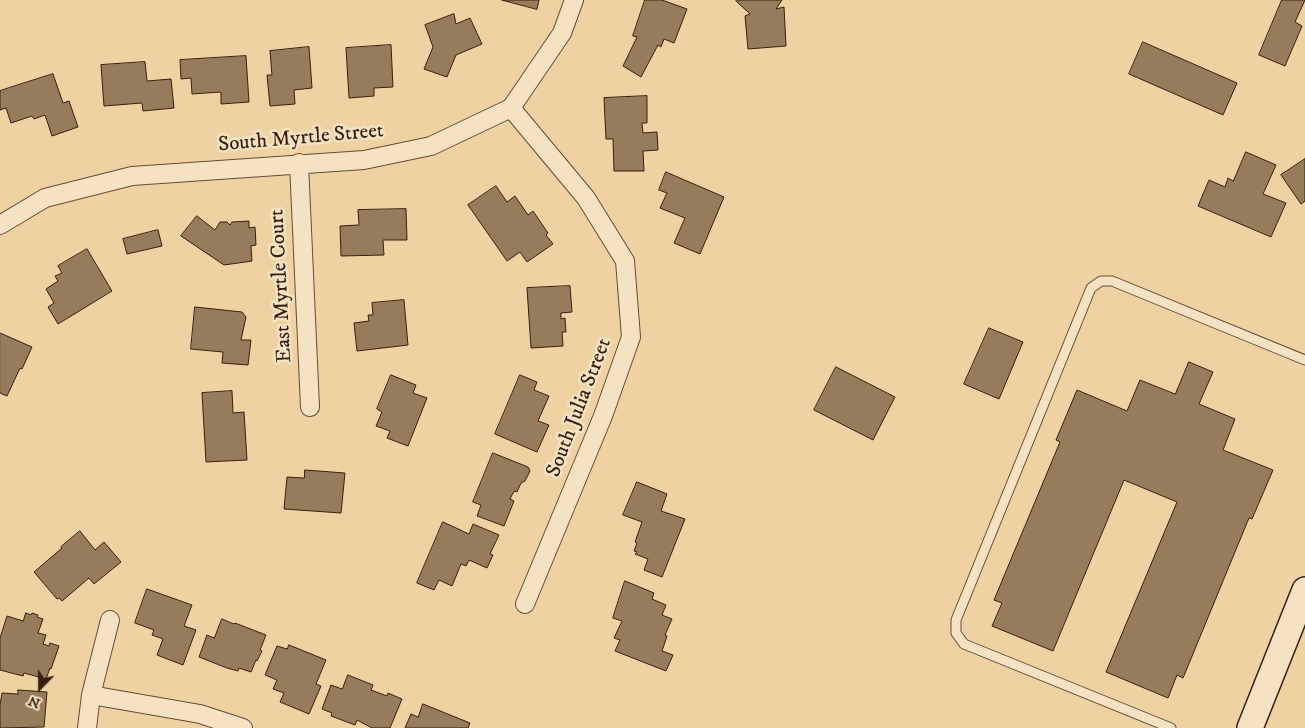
<!DOCTYPE html>
<style>
body{margin:0}
#map{position:relative;width:1305px;height:728px;overflow:hidden;background:#eed2a2;font-family:"IM FELL DW Pica",serif}
canvas{display:block}
.north{position:absolute;left:15px;top:663px;width:50px;height:50px;-webkit-text-stroke:4px #f4e2c3;paint-order:stroke;rotate:202deg;font-size:14px;font-weight:700;line-height:20px;text-align:center;color:#381f0f}
.north::after{content:'';display:block;margin:auto;width:18px;height:22px;background:#381f0f;clip-path:polygon(50% 0,100% 100%,50% 72%,0 100%)}
</style>
<div id="map">
<canvas width="1305" height="728"></canvas>
<div class="north">N</div>
</div>
<script>
const context = document.querySelector('canvas').getContext('2d');
context.lineJoin = 'round';
function paint(path, color) { context.fillStyle = color; context.fill(path, 'evenodd'); }
function strokePath(path, color, width, dash) { context.strokeStyle = color; context.lineWidth = width; context.lineCap = dash ? 'butt' : 'round'; context.setLineDash(dash || []); context.stroke(path); }
function drawText(font, color, halo, rows, align = 'center') {
  context.font = font + ' "IM FELL DW Pica",serif'; context.lineWidth = 5; context.setLineDash([]); context.textBaseline = 'middle'; context.strokeStyle = halo; context.fillStyle = color; for (const [text, x, y, turn = 0] of rows) {
    context.save(); context.translate(x, y); context.rotate((+turn || 0) * Math.PI / 180); context.textAlign = isNaN(turn) ? turn : align; if (halo) context.strokeText(text, 0, 0); context.fillText(text, 0, 0); context.restore();
  }
}
const building = new Path2D(`
 M502 0H539L537 9Z
 M645 0H662L687 9 674 43 664 39 661 47 658 45 641 77 623 66 637 37 633 36Z
 M737 0H782L776 9 784 7 786 46 748 49 745 16 750 14 736 1Z
 M1282 0H1305L1295 22 1302 26 1285 66 1259 55Z
 M454 14 456 24 470 18 482 44 456 55 447 77 424 69 433 47 425 25Z
 M1143 42 1237 83 1223 115 1129 74Z
 M391 45 393 87 374 88V96L349 98 346 48Z
 M309 47 312 88 294 90 295 104 270 106 267 75H272L270 51Z
 M246 56 249 102 221 104V92L192 94 191 78 181 79 180 60Z
 M145 62 147 81 171 79 174 108 143 111 142 103 104 106 101 65Z
 M53 74 63 103 69 101 78 127 52 136 45 115 34 119 32 116 11 123 6 108 0 110V91Z
 M647 96V123H642L643 133 657 132 658 150 643 151 644 171H614L613 139H606L604 98Z
 M1246 152 1276 165 1263 194 1286 203 1271 237 1198 206 1209 180 1225 187 1228 178 1233 181Z
 M1305 159V201L1301 204 1281 175Z
 M666 172 724 197 700 254 674 243 685 218 660 208 667 193 659 190Z
 M496 186 507 202 515 196 528 215 533 211 548 233 546 235 553 244 527 262 520 252 507 261 468 205Z
 M406 209 407 240H383L384 255 341 256 340 226 359 225 358 210Z
 M197 216 215 230 220 222H227L230 225 232 222 249 221V228L255 227 256 245 251 246 252 261 224 265 181 236Z
 M158 230 162 246 127 254 123 239Z
 M87 249 112 291 58 324 48 307 54 303 46 289 58 281 55 276 62 273 58 266Z
 M570 286 572 312 561 313V319L565 318 566 332H562L563 346 531 348 527 288Z
 M404 300 408 345 357 351 354 323 369 321 368 315H373L372 303Z
 M195 307 242 312 246 317 241 340H251L248 365 222 363 223 352 191 349Z
 M989 328 1023 342 999 399 964 384Z
 M0 333 32 347 22 369 20 368 7 396 0 393Z
 M1189 362 1213 372 1199 404 1235 419 1223 450 1273 470 1252 519 1249 518 1183 678 1177 675 1168 698 1106 672 1177 502 1124 480 1053 651 992 626 1002 603 994 600 1060 442 1056 440 1077 390 1127 411 1140 380 1175 394Z
 M836 367 895 397 873 440 814 410Z
 M391 375 416 385 413 393 427 398 408 446 387 438 390 431 376 426 382 412 377 409Z
 M520 375 537 382 534 390 549 396 538 421 549 425 537 452 495 434Z
 M232 391 233 413 244 412 247 460 206 462 202 393Z
 M493 453 528 467 530 471 525 481 521 483 517 492 514 491 510 499 514 501 504 526 477 516 481 505 473 502Z
 M305 470 345 473 341 513 284 509 287 477 304 478Z
 M637 482 667 494 661 511 685 519 662 577 644 570 648 559 635 554 637 552 634 551 637 543 635 542 642 522 623 515Z
 M443 522 469 534 473 524 499 535 490 554 493 555 487 568 469 560 466 566 461 564 452 586 439 580 434 590 417 583Z
 M80 531 95 550 104 542 121 562 94 584 89 578 62 601 59 598 57 599 34 572 62 548 61 547Z
 M625 581 654 593 652 599 666 605 662 615 672 619 665 635 667 636 662 651 673 655 666 671 615 651 620 640 614 638 622 621 613 618Z
 M147 589 192 605 184 626 196 630 183 665 157 655 163 639 152 635 154 630 135 623Z
 M26 613 31 615 32 613 38 615 37 617 43 619 38 633 46 635 43 644 49 646 50 643 59 646 51 669 50 668 46 679 24 673 23 676 0 670V638L7 616 23 621Z
 M222 619 234 624 235 623 266 635 260 650 262 651 257 661 256 660 251 672 239 668 238 671 227 668 199 657 207 635 214 638Z
 M289 645 326 660 316 684 321 686 309 714 280 702 284 693 273 689 277 680 265 675 277 646 287 649Z
 M348 675 373 685 371 690 387 696 388 693 402 699 390 728H372L357 720 355 725 331 716 332 713 322 709 331 685 342 689Z
 M18 690 47 692 44 727 0 728V705L2 693 18 694Z
 M423 704 470 723 468 728H405L411 714 418 717Z`);
paint(building, '#977c5b');
strokePath(building, '#381f0f', 1);
const service = new Path2D(`
 M1171 728 964 644 956 633V620L1091 288 1101 281H1112L1305 360`);
const minor = new Path2D(`
 M511 108 586 198 625 261 631 337 603 416 525 604
 M299 163 310 407
 M0 225 45 198 132 176 364 160 431 146 511 108 562 33 574 0
 M91 695 200 714 243 728
 M87 728 91 695 110 620`);
const secondary = new Path2D(`
 M1250 728 1305 590`);
strokePath(service, '#664c34', 11);
strokePath(minor, '#664c34', 20);
strokePath(secondary, '#381f0f', 28);
strokePath(service, '#f4e2c3', 9);
strokePath(minor, '#f4e2c3', 18);
strokePath(secondary, '#f4e2c3', 25);
drawText('21px', '#381f0f', '#f4e2c3', [
 ["South Myrtle Street",301,139,-5],
 ["East Myrtle Court",282,286,-93],
 ["South Julia Street",580,408,-69]
]);
</script>
